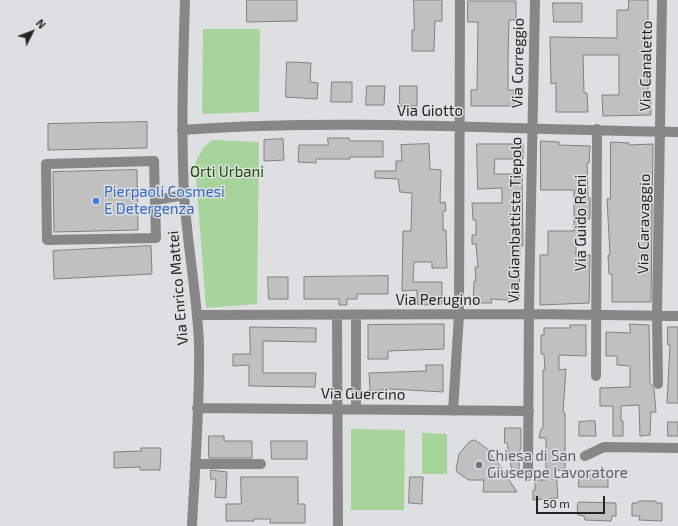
<!DOCTYPE html>
<style>
body{margin:0}
#map{position:relative;width:678px;height:526px;overflow:hidden;background:#dedfe0;font-family:"Exo 2",sans-serif}
canvas{display:block}
.north{position:absolute;left:12px;top:12px;width:40px;height:40px;-webkit-text-stroke:3px #dedfe0;paint-order:stroke;rotate:48deg;font-size:11px;font-weight:700;line-height:16px;text-align:center;color:#242424}
.north::after{content:'';display:block;margin:auto;width:14px;height:18px;background:#242424;clip-path:polygon(50% 0,100% 100%,50% 72%,0 100%)}
.scale{position:absolute;left:536px;top:496px;width:69px;height:18px;box-sizing:border-box;border:2px solid #242424;border-top:0;padding-left:5px;font-size:12px;line-height:14px;white-space:nowrap;color:#242424;-webkit-text-stroke:3px #dedfe0;paint-order:stroke}
</style>
<div id="map">
<canvas width="678" height="526"></canvas>
<div class="north">N</div>
<div class="scale">50 m</div>
</div>
<script>
const context = document.querySelector('canvas').getContext('2d');
context.lineJoin = 'round';
function paint(path, color) { context.fillStyle = color; context.fill(path, 'evenodd'); }
function strokePath(path, color, width, dash) { context.strokeStyle = color; context.lineWidth = width; context.lineCap = dash ? 'butt' : 'round'; context.setLineDash(dash || []); context.stroke(path); }
function drawText(font, color, halo, rows, align = 'center') {
  context.font = font + ' "Exo 2",sans-serif'; context.lineWidth = 3; context.setLineDash([]); context.textBaseline = 'middle'; context.strokeStyle = halo; context.fillStyle = color; for (const [text, x, y, turn = 0] of rows) {
    context.save(); context.translate(x, y); context.rotate((+turn || 0) * Math.PI / 180); context.textAlign = isNaN(turn) ? turn : align; if (halo) context.strokeText(text, 0, 0); context.fillText(text, 0, 0); context.restore();
  }
}
paint(new Path2D(`
 M203 29H260L259 112 202 114Z
 M212 140 259 142 257 304 206 308 195 163 203 148Z
 M351 429 405 430 404 510H351Z
 M422 433 447 434V474H422Z`), '#a7d49b');
const building = new Path2D(`
 M247 0H297V21L247 22Z
 M414 0H442V21H435L434 51H412V30H414Z
 M629 0H648V92H651V115L603 116 602 95H619V55H583L584 93H587L588 112H556V83L551 84 550 37 617 38V10H628Z
 M468 1H516V20H509L508 58V90H514V106H471V90H477L478 22H468Z
 M553 3H582V22H554Z
 M287 62 311 63 310 82 318 83 317 99 286 97Z
 M332 82H352V102H331Z
 M367 86H385L384 105H366Z
 M400 86H417V106H400Z
 M147 122V148L48 150V124Z
 M328 138H349L350 141H383V157H350V159H316V163L298 162 299 145H328Z
 M283 139 284 160 264 161V140Z
 M541 141 559 142V145L590 146 589 163H587L588 198H590V219H583V239H576V255H590L589 303 540 305V255H548V231H574V190H541Z
 M611 142 629 143V145L653 144 651 302H612V274H609L608 255H610L607 199H610Z
 M429 144 430 169 441 170 440 203 445 202 446 211H443V230H446L447 268H432V262H414L413 282H442V304L424 305 417 304V290L402 291 403 231H411L412 193 400 192 398 179 375 178V171H396V161H402L401 145Z
 M477 144H523V159H495L494 174H522L523 246H520L519 301 491 299 492 303H473L474 281H476L475 267H478L476 244H472V235H476V220H473L472 203H502V188L478 189Z
 M137 170 138 230 54 232 53 172Z
 M151 246 152 274 54 279 53 251Z
 M388 276V294H357V299H347V305H339V299H304V277Z
 M268 277H288V299H269Z
 M426 324H444V349L388 351V359H368V325Z
 M630 324 649 325 650 384H651L654 389 656 412H651L650 435 640 436 639 405 621 406V421H623V436H613V406H600V388L630 387V366L617 365V356H606V332L630 333Z
 M570 325H586V356L559 355V370L566 369 563 412 565 413V471L556 470 558 498 533 500V490H535V480H546V438H539L541 429 543 428V370H545L544 354H541V335H544V328H570Z
 M250 327 316 328V342L263 341V373H316L315 387 249 386V365L233 366V354H250Z
 M668 327H678V403H667L670 345H668Z
 M426 365H443V392L390 389 370 391 369 373 426 371Z
 M595 421 596 436H579V422Z
 M668 422H678V436H668Z
 M505 428H521V449H520L519 469 512 471 507 443H505Z
 M209 436H224V441H252V458H209Z
 M475 440 489 450 494 461 496 460 517 492H483L484 480H469L458 473 456 470 459 454 469 442Z
 M271 441H307V459H272Z
 M141 448H161L160 470H140V467L114 468V452L141 451Z
 M211 470 227 472 226 498 215 497 216 479H211Z
 M579 475H608V487H579Z
 M241 477H298V504H305V523H270V519H254V521H226V504H241Z
 M410 477H423L422 504 409 503Z
 M639 501H656V503H662V521L639 520 640 516H632V503H637Z
 M579 502 616 503V516H612L611 521 585 520 584 516 578 515 577 506Z`);
paint(building, '#c0c0c1');
strokePath(building, '#808081', 1);
strokePath(new Path2D(`
 M185 0C183 65 181 129 184 194 187 244 197 294 199 344 200 405 195 466 192 526
 M182 130C347 118 513 130 678 132
 M155 200 156 238 47 240 46 164 154 161 155 200 185 195
 M198 315 529 314 678 316
 M337 315 338 526
 M596 376 597 129
 M658 384 657 316 662 0
 M197 408 529 411
 M356 409V315
 M453 411 459 315 460 0
 M585 456 604 447 678 448
 M195 464H261
 M528 476 529 306 535 0`), '#878787', 10);
for (const [x, y, r, color] of [
 [96,201,4,"#3f7fe0"],
 [479,465,4,"#6b7280"]
]) { const dot = new Path2D(); dot.arc(x, y, r, 0, 2 * Math.PI); context.fillStyle = color; context.fill(dot); strokePath(dot, '#dedfe0', 1.5); }
drawText('15px', '#242424', '#dedfe0', [
 ["Via Correggio",518,63,-89],
 ["Via Canaletto",646,66,-89],
 ["Via Giotto",430,111],
 ["Via Giambattista Tiepolo",515,220,-89],
 ["Via Guido Reni",581,223,-90],
 ["Via Caravaggio",644,224,-89],
 ["Via Enrico Mattei",178,288,-95],
 ["Via Perugino",438,300],
 ["Via Guercino",363,394,1]
]);
drawText('15px', '#1c4f07', '#dedfe0', [
 ["Orti Urbani",227,172]
]);
drawText('15px', '#366cbe', '#dedfe0', [
 ["Pierpaoli Cosmesi",104,192],
 ["E Detergenza",104,209]
], 'left');
drawText('15px', '#5b616d', '#dedfe0', [
 ["Chiesa di San",487,456],
 ["Giuseppe Lavoratore",487,473]
], 'left');
</script>
